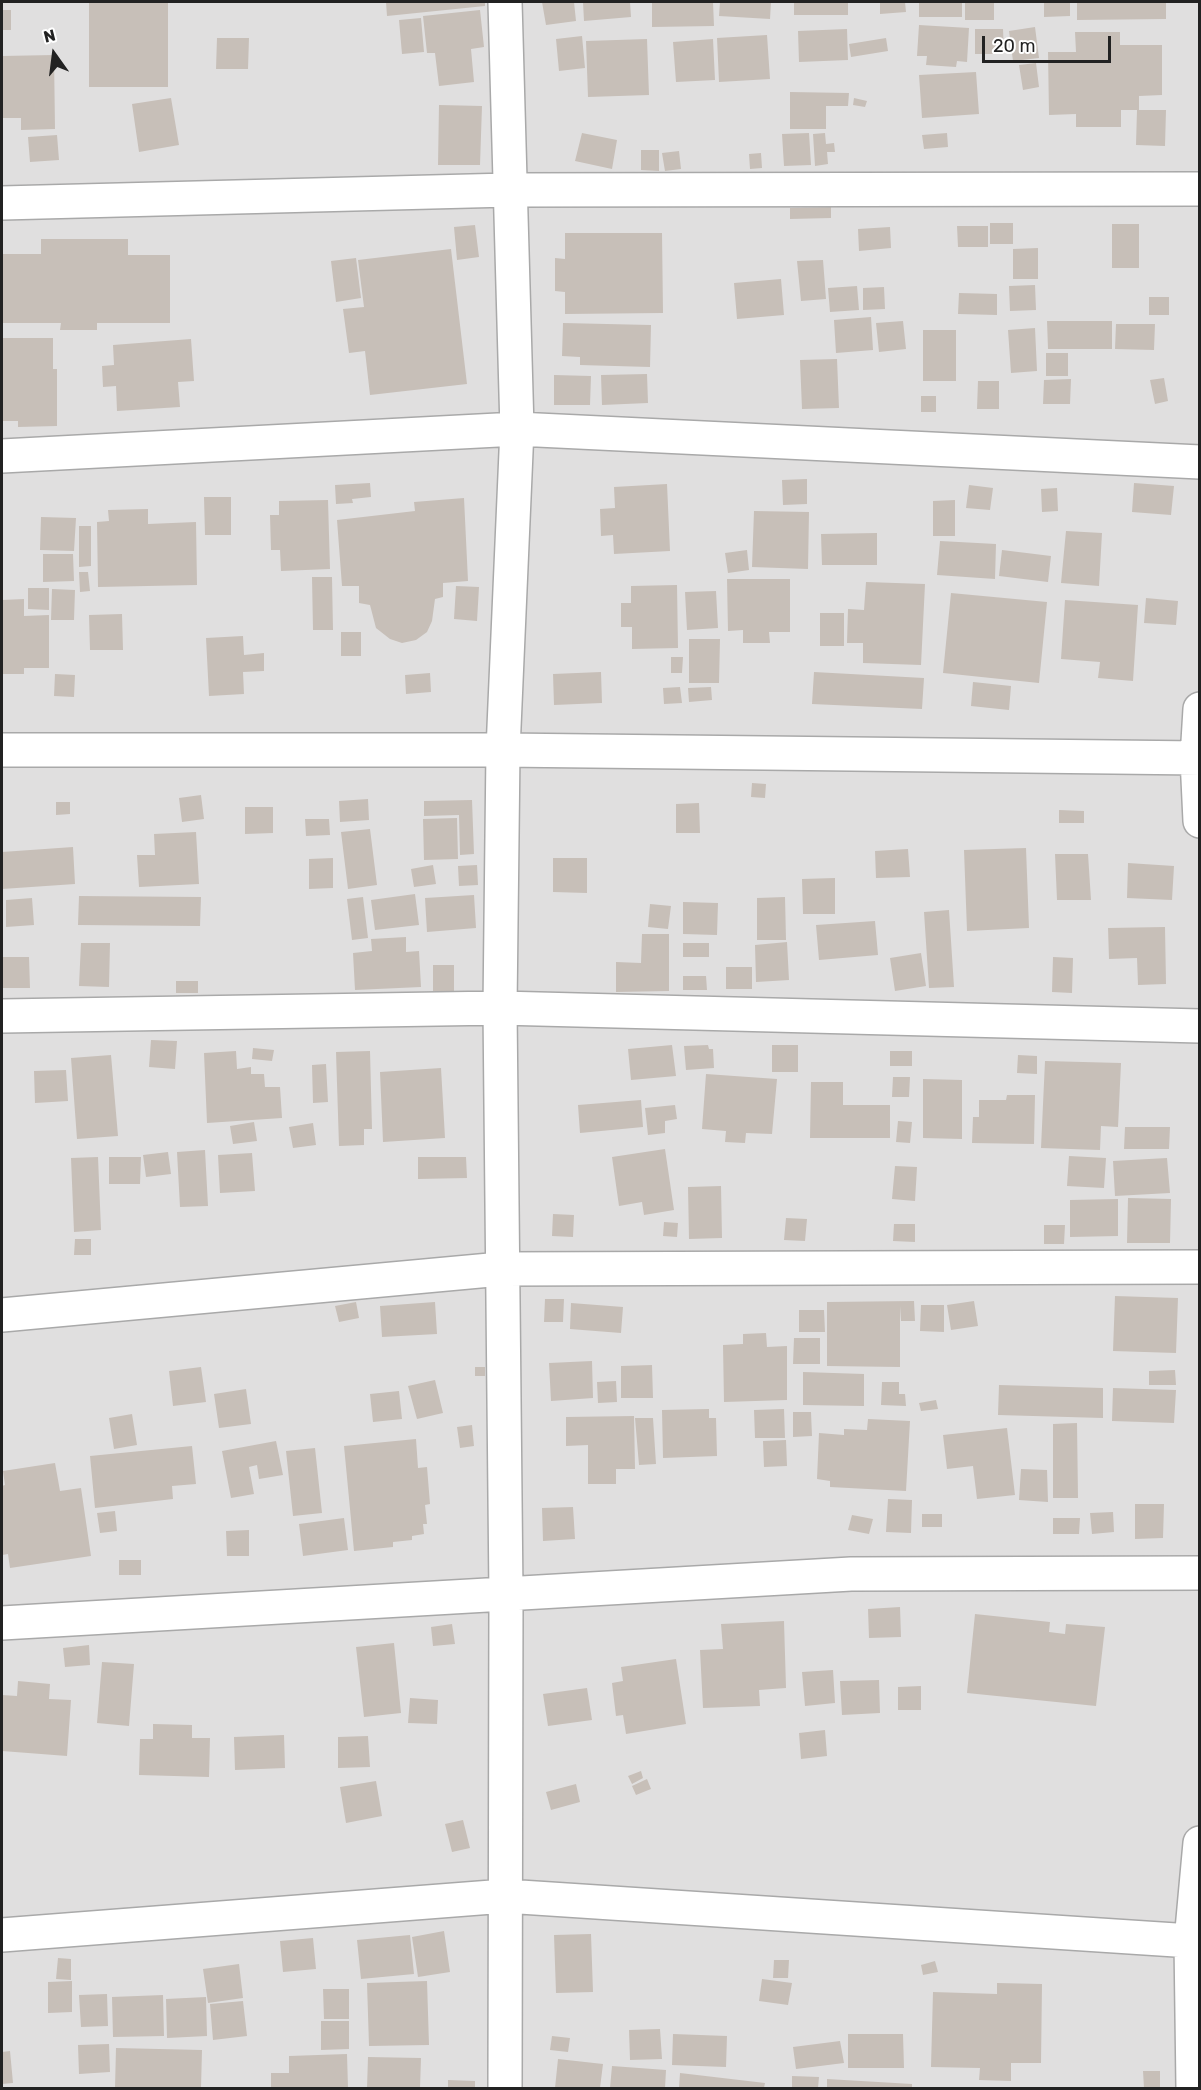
<!DOCTYPE html>
<style>
body{margin:0}
#map{position:relative;width:1201px;height:2090px;overflow:hidden;background:#f2efe9;font-family:Rubik,sans-serif}
canvas{display:block}
.frame{position:absolute;inset:0;border:3px solid #222;pointer-events:none}
.north{position:absolute;left:24px;top:24px;width:60px;height:60px;-webkit-text-stroke:4px #fff;paint-order:stroke;rotate:346deg;font-size:16px;font-weight:700;line-height:24px;text-align:center;color:#222}
.north::after{content:'';display:block;margin:auto;width:21px;height:27px;background:#222;clip-path:polygon(50% 0,100% 100%,50% 72%,0 100%)}
.scale{position:absolute;left:982px;top:36px;width:129px;height:27px;box-sizing:border-box;border:3px solid #222;border-top:0;padding-left:8px;font-size:18px;line-height:21px;white-space:nowrap;color:#222;-webkit-text-stroke:4px #fff;paint-order:stroke}
</style>
<div id="map">
<canvas width="1201" height="2090"></canvas>
<div class="frame"></div>
<div class="north">N</div>
<div class="scale">20 m</div>
</div>
<script>
const context = document.querySelector('canvas').getContext('2d');
context.lineJoin = 'round';
function paint(path, color) { context.fillStyle = color; context.fill(path, 'evenodd'); }
function strokePath(path, color, width, dash) { context.strokeStyle = color; context.lineWidth = width; context.lineCap = dash ? 'butt' : 'round'; context.setLineDash(dash || []); context.stroke(path); }
paint(new Path2D(`
 M2 2H1199V2088H2Z`), '#e0dfdf');
paint(new Path2D(`
 M89 2H168V87H89Z
 M386 2H485V6L387 16Z
 M542 2H574L576 21 546 25Z
 M583 2H630L631 17 584 21Z
 M652 2H713L714 26 652 27Z
 M720 2H771L770 19 719 16Z
 M794 2H848V15H794Z
 M880 2H905L906 12 880 14Z
 M919 2H962V17H919Z
 M965 2H994V20H965Z
 M1044 2H1070V16L1044 17Z
 M1077 2H1166V19L1077 20Z
 M2 10H11V30H2Z
 M480 10 484 47 471 49 474 82 439 86 435 53H427L423 16Z
 M421 18 424 52 402 54 399 20Z
 M919 25 969 28 967 62 957 61 956 67 926 65 927 56H917Z
 M1035 27 1039 58 1013 61 1009 31Z
 M847 29 848 60 799 62 798 31Z
 M975 29H1003L1004 54H975Z
 M1075 32H1120V45H1162V95L1139 96V110H1121V127H1076V114L1049 115 1048 52H1076Z
 M767 35 770 79 719 82 717 38Z
 M582 36 585 68 559 71 556 39Z
 M217 38H249L248 69H216Z
 M886 38 888 51 851 57 849 44Z
 M647 39 649 95 588 97 586 41Z
 M713 39 715 80 676 82 673 42Z
 M54 55 55 129 21 130V118H2V56Z
 M1036 63 1039 87 1023 90 1019 65Z
 M976 72 979 114 922 118 919 75Z
 M790 92 849 93 848 106H826V129H790Z
 M171 98 179 145 139 152 132 104Z
 M854 98 867 101 865 107 853 105Z
 M439 105 482 106 480 165H438Z
 M1137 110H1166L1165 146 1136 145Z
 M582 133 617 140 612 169 575 161Z
 M809 133 811 165 784 166 782 134Z
 M825 133 826 144 834 143 835 152H827L828 164 815 166 813 134Z
 M947 133 948 147 924 149 922 135Z
 M57 135 59 160 30 162 28 137Z
 M641 150H659V171L641 170Z
 M679 151 681 169 665 171 662 153Z
 M761 153 762 168 750 169 749 154Z
 M831 207V218L790 219V208Z
 M990 223H1013V244H990Z
 M1112 224H1139V268H1112Z
 M475 225 479 257 457 260 454 227Z
 M957 226H988V247H958Z
 M890 227 891 248 859 251 858 229Z
 M565 233H662L663 313 565 314V292L555 291V258L565 259Z
 M41 239H128V255H170V323H97V330H60L61 323H2V254H41Z
 M1038 248V279H1013V249Z
 M451 249 467 384 370 395 365 351 349 353 343 309 364 307 358 260Z
 M356 258 361 298 336 302 331 261Z
 M823 260 826 299 801 301 797 261Z
 M781 279 784 315 737 319 734 283Z
 M1035 285 1036 310 1010 311 1009 286Z
 M857 286 859 310 830 312 828 288Z
 M884 287 885 309 863 310V288Z
 M959 293 997 294V315L958 314Z
 M1149 297H1169V315H1149Z
 M871 317 873 350 836 353 834 320Z
 M903 321 906 349 879 352 876 323Z
 M1047 321H1112V349H1048Z
 M563 323 651 325 650 367 580 365V357L562 356Z
 M1116 324H1155L1154 350 1115 349Z
 M1035 328 1037 371 1011 373 1008 330Z
 M923 330H956V381H923Z
 M2 338H53V369H57V426L18 427V421H2Z
 M191 339 194 381 178 382 180 407 117 411 116 386 103 387 102 366 114 365 113 345Z
 M1046 353H1068V376H1046Z
 M837 359 839 408 802 409 800 360Z
 M647 374 648 403 602 405 601 375Z
 M554 375 591 376 590 405H554Z
 M1164 378 1168 401 1155 404 1150 380Z
 M1071 379 1070 404H1043L1044 380Z
 M978 381H999V409H977Z
 M921 396H936V412H921Z
 M807 479V504L783 505 782 480Z
 M370 483 371 497 352 499 353 503 336 504 335 485Z
 M1134 483 1174 486 1171 515 1132 512Z
 M667 484 670 551 614 554 613 535 601 536 600 509 615 508 614 487Z
 M969 485 993 488 990 510 966 508Z
 M1057 488 1058 511 1042 512 1041 489Z
 M204 497H231V535H205Z
 M464 498 468 581 443 583V597L435 599 432 621 427 632 416 640 402 643 390 639 376 628 370 605 359 603V586H342L337 520 415 511 414 502Z
 M328 500 330 569 281 571 280 550H271L270 515H279V501Z
 M955 500V536H933V501Z
 M148 509V524L196 522 197 585 98 587 97 522 109 521 108 510Z
 M754 511 809 512 808 569 752 567Z
 M41 517 76 518 74 551 40 550Z
 M79 526H91V566L79 567Z
 M1066 531 1102 533 1099 586 1061 583Z
 M877 533V565H822L821 534Z
 M940 541 996 544 995 579 937 575Z
 M747 550 749 570 728 573 725 553Z
 M1002 550 1051 556 1048 582 999 576Z
 M43 554H73L74 581 43 582Z
 M79 572H88L90 591 80 592Z
 M312 577H332L333 630H313Z
 M727 579H790V632H769L770 643H743V630L728 631Z
 M866 582 925 584 921 665 863 663V643H847L848 609 864 610Z
 M677 585 678 648 632 649V627H621V603H631V586Z
 M456 586 479 587 477 621 454 619Z
 M28 588H49V610L28 609Z
 M52 589 75 590 74 620H51Z
 M716 591 718 628 687 630 685 592Z
 M951 593 1047 602 1039 683 943 673Z
 M1146 598 1178 601 1176 625 1144 623Z
 M24 599V616L49 615V668H24V674H2V600Z
 M1065 600 1138 605 1133 681 1098 678 1100 662 1061 659Z
 M820 613H844V646H820Z
 M122 614 123 650H90L89 615Z
 M341 632H361V656H341Z
 M243 636 244 655 264 653V671L243 672 244 694 209 696 206 638Z
 M689 639H720L719 683H689Z
 M671 657H683L682 673H671Z
 M601 672 602 703 554 705 553 674Z
 M814 672 924 678 922 709 812 704Z
 M430 673 431 692 406 694 405 675Z
 M55 674 75 675 74 697 54 696Z
 M973 682 1011 686 1009 710 971 706Z
 M680 687 682 703 664 704 663 688Z
 M711 687 712 700 689 702 688 688Z
 M752 783 766 784 765 798 751 797Z
 M201 795 204 819 182 822 179 798Z
 M368 799 369 820 340 822 339 801Z
 M472 800 474 854 460 855 459 815 424 816V801Z
 M56 802H70V814L56 815Z
 M699 803 700 833H676V804Z
 M245 807H273V833L245 834Z
 M1059 810 1084 811V823H1059Z
 M457 818 458 859 424 860 423 819Z
 M305 819H329L330 835 306 836Z
 M370 829 377 885 348 889 341 832Z
 M196 832 199 884 139 887 137 855H155L154 834Z
 M73 847 75 884 2 889V852Z
 M1026 848 1029 928 967 931 964 850Z
 M908 849 910 877 876 878 875 851Z
 M1055 854H1088L1091 900H1057Z
 M333 858V888L309 889V859Z
 M553 858H587V893L553 892Z
 M1128 863 1174 866 1172 900 1127 898Z
 M433 865 436 884 414 887 411 869Z
 M477 865 478 885 459 886 458 866Z
 M835 878V914H803L802 879Z
 M415 894 419 925 375 930 371 900Z
 M474 895 476 928 427 932 425 898Z
 M79 896 201 897 200 926 78 925Z
 M363 897 368 938 352 940 347 899Z
 M785 897 786 940H757V898Z
 M32 898 34 925 6 927V900Z
 M683 902 718 903 717 935 683 934Z
 M650 904 671 906 668 929 648 927Z
 M949 910 954 987 929 988 924 912Z
 M875 921 878 955 819 960 816 925Z
 M1165 927 1166 984 1138 985 1137 958 1109 959 1108 928Z
 M642 934H669V991L616 992V962L641 963Z
 M406 937V952L419 951 421 987 355 990 353 953 372 951 371 939Z
 M787 942 789 980 756 982 755 945Z
 M81 943H110L109 987 79 986Z
 M683 943H709V957H683Z
 M921 953 926 986 895 991 890 958Z
 M2 957H29L30 988H2Z
 M1053 957 1073 958 1072 993 1052 992Z
 M433 965H454V992L433 991Z
 M726 967H752V989H726Z
 M683 976H706L707 990H683Z
 M176 981H198V993H176Z
 M151 1040 177 1041 175 1069 149 1067Z
 M672 1045 676 1076 631 1080 628 1049Z
 M708 1045 709 1049H713L714 1068 686 1070 684 1046Z
 M772 1045H798V1072H772Z
 M253 1048 274 1050 272 1061 252 1059Z
 M236 1051 237 1069 251 1067V1074H264L265 1087H280L282 1118 207 1123 204 1053Z
 M370 1051 372 1129H364V1145L339 1146 336 1052Z
 M890 1051H912V1066H890Z
 M111 1055 118 1136 77 1139 71 1058Z
 M1018 1055 1037 1056V1074L1017 1073Z
 M1045 1061 1121 1063 1118 1127 1101 1126 1100 1150 1041 1148Z
 M326 1064 328 1102 313 1103 312 1065Z
 M441 1068 445 1138 383 1142 380 1072Z
 M66 1070 68 1101 35 1103 34 1071Z
 M706 1074 777 1079 772 1134 746 1133 745 1143 725 1142 726 1131 702 1129Z
 M893 1077H910L909 1097H892Z
 M923 1079 962 1080V1139L923 1138Z
 M811 1082H843V1105H890V1138H810Z
 M1007 1095H1035L1034 1144 972 1143 973 1117H979V1100H1006Z
 M641 1100 643 1127 580 1133 578 1105Z
 M675 1105 677 1119 665 1121V1133L648 1135 645 1108Z
 M898 1121 912 1122 910 1143 896 1142Z
 M254 1122 257 1141 233 1144 230 1126Z
 M313 1123 316 1145 293 1148 289 1127Z
 M1125 1127H1170L1169 1149H1124Z
 M665 1149 674 1210 644 1215 642 1202 619 1206 612 1157Z
 M205 1150 208 1206 180 1207 177 1152Z
 M168 1152 171 1174 146 1177 143 1155Z
 M252 1153 255 1191 220 1193 218 1155Z
 M1069 1156 1106 1158 1104 1188 1067 1186Z
 M98 1157 101 1230 74 1232 71 1158Z
 M109 1157H141L140 1184H109Z
 M418 1157H466L467 1178 418 1179Z
 M1167 1158 1170 1193 1115 1196 1113 1161Z
 M895 1166 917 1167 915 1201 892 1199Z
 M721 1186 722 1238 689 1239 688 1187Z
 M1128 1198 1171 1199 1170 1243H1127Z
 M1118 1199V1236L1070 1237V1200Z
 M553 1214 574 1215 573 1237 552 1236Z
 M786 1218 807 1219 805 1241 784 1240Z
 M664 1222 678 1223 677 1237 663 1236Z
 M894 1224H915V1242L893 1241Z
 M1044 1225H1065L1064 1244H1044Z
 M75 1239H91V1255H74Z
 M1115 1296 1178 1298 1176 1353 1113 1351Z
 M545 1299H564L563 1322H544Z
 M914 1301 915 1321H901L900 1306V1367L827 1366V1302Z
 M974 1301 978 1326 951 1330 947 1305Z
 M356 1302 359 1318 339 1322 335 1306Z
 M435 1302 437 1334 382 1337 380 1306Z
 M571 1303 623 1307 621 1333 570 1329Z
 M921 1305H944V1332L920 1331Z
 M799 1310H824L825 1332H799Z
 M766 1333 767 1347 787 1346V1400L724 1402 723 1345 743 1344V1334Z
 M794 1338H820V1364H793Z
 M592 1361 593 1398 551 1401 549 1363Z
 M652 1365 653 1398H621V1366Z
 M201 1367 206 1402 173 1406 169 1371Z
 M475 1367H485V1376H475Z
 M1175 1370 1176 1385H1149V1371Z
 M803 1372 864 1374V1406L803 1405Z
 M435 1380 443 1413 417 1419 408 1386Z
 M616 1381 617 1402 598 1403 597 1382Z
 M882 1382H899V1394H905L906 1406 881 1405Z
 M999 1385 1103 1388V1418L998 1415Z
 M1113 1388 1176 1390 1174 1423 1112 1421Z
 M246 1389 251 1424 219 1428 214 1394Z
 M399 1391 402 1419 373 1422 370 1394Z
 M936 1400 938 1409 921 1411 919 1403Z
 M709 1409V1418H716L717 1456 663 1458 662 1410Z
 M784 1409 785 1438H755L754 1410Z
 M793 1412H811L812 1436 793 1437Z
 M132 1414 137 1445 114 1449 109 1418Z
 M634 1416 635 1469H616V1484H588V1445L566 1446V1417Z
 M635 1418H653L656 1464 639 1465Z
 M868 1419 910 1421 906 1491 830 1487V1481L817 1479 819 1433 844 1435V1429L867 1430Z
 M1077 1423 1078 1498H1053V1424Z
 M472 1425 474 1446 460 1448 457 1427Z
 M1007 1428 1015 1495 977 1499 973 1466 947 1469 943 1435Z
 M416 1439 418 1468 427 1467 430 1504 425 1505 427 1524H423L424 1534 412 1536V1540L393 1542V1547L354 1551 344 1446Z
 M786 1440 787 1466 764 1467 763 1441Z
 M276 1441 283 1475 259 1479 257 1465 249 1467 254 1494 231 1498 222 1451Z
 M192 1446 196 1484 172 1486 173 1499 95 1508 90 1456Z
 M315 1448 322 1513 293 1516 286 1451Z
 M55 1463 60 1491 81 1488 91 1556 10 1568 8 1554 2 1555V1486L5 1485 3 1471Z
 M1021 1469 1047 1470 1048 1502 1019 1500Z
 M888 1499 912 1500 911 1533 886 1532Z
 M1135 1504H1164L1163 1538 1135 1539Z
 M573 1507 575 1539 543 1541 542 1508Z
 M115 1511 117 1531 100 1533 97 1513Z
 M1113 1512 1114 1532 1092 1534 1090 1513Z
 M922 1514H942V1527H922Z
 M852 1515 873 1519 869 1534 848 1530Z
 M344 1518 348 1550 303 1556 299 1524Z
 M1053 1518H1080L1079 1534H1053Z
 M249 1530V1556H227L226 1531Z
 M119 1560H141V1575H119Z
 M900 1607 901 1637 869 1638 868 1609Z
 M975 1614 1050 1622 1049 1632 1065 1634 1066 1624 1105 1627 1096 1706 967 1693Z
 M784 1621 786 1688 759 1690 760 1706 703 1708 700 1650 723 1649 721 1624Z
 M452 1624 455 1644 433 1646 431 1627Z
 M394 1643 401 1713 364 1717 356 1647Z
 M89 1645 90 1665 65 1667 63 1648Z
 M676 1659 686 1724 626 1734 623 1715 616 1716 612 1683 623 1681 621 1667Z
 M102 1662 134 1664 129 1726 97 1723Z
 M833 1670 835 1703 805 1706 802 1672Z
 M879 1680 880 1713 842 1715 840 1681Z
 M18 1681 50 1684 49 1699 71 1700 67 1756 2 1751V1695L17 1696Z
 M921 1686V1710H898V1687Z
 M587 1688 592 1720 548 1726 543 1694Z
 M410 1698 438 1700 437 1724 408 1723Z
 M153 1724 192 1725V1738H210L209 1777 139 1775 140 1739H153Z
 M825 1730 827 1756 801 1759 799 1733Z
 M284 1735 285 1768 235 1770 234 1737Z
 M368 1736 370 1767 338 1768V1737Z
 M641 1771 643 1778 632 1784 628 1776Z
 M647 1779 651 1789 636 1795 632 1786Z
 M376 1781 382 1816 346 1823 340 1787Z
 M576 1784 580 1802 551 1810 546 1792Z
 M463 1820 470 1848 452 1852 445 1824Z
 M444 1931 450 1972 418 1977 412 1937Z
 M591 1934 593 1992 556 1993 554 1935Z
 M410 1935 414 1974 361 1979 357 1940Z
 M313 1938 316 1969 283 1972 280 1941Z
 M58 1958 71 1959V1980L56 1979Z
 M774 1960H789L788 1978H773Z
 M935 1961 938 1972 923 1975 921 1965Z
 M239 1964 243 1998 208 2003 203 1969Z
 M762 1979 792 1983 788 2005 759 2001Z
 M72 1981V2012L48 2013V1982Z
 M427 1981 429 2045 369 2046 367 1983Z
 M997 1983 1042 1984 1041 2063H1011V2081L979 2080 980 2068 931 2067 933 1992 997 1994Z
 M323 1989H349V2019H324Z
 M107 1994 108 2026 81 2027 79 1995Z
 M163 1995 164 2036 113 2037 112 1997Z
 M206 1997 207 2036 167 2038 166 1999Z
 M243 2001 247 2036 213 2040 210 2004Z
 M321 2021H349V2049L321 2050Z
 M660 2029 662 2059 630 2060 629 2030Z
 M673 2034 727 2036 726 2067 672 2065Z
 M848 2034H903L904 2068H848Z
 M552 2036 570 2038 568 2052 550 2050Z
 M840 2041 844 2063 796 2069 793 2047Z
 M109 2044 110 2072 79 2074 78 2045Z
 M116 2048 202 2050 201 2088H115Z
 M10 2051 13 2083 2 2084V2052Z
 M347 2054 348 2088H271V2073H289V2056Z
 M368 2057 421 2058 420 2088H367Z
 M558 2059 603 2064 600 2088H555Z
 M612 2066 666 2070 665 2088H610Z
 M1143 2071H1160V2088H1144Z
 M680 2073 765 2083 764 2088H679Z
 M792 2076 819 2077 818 2088H792Z
 M827 2079 912 2084V2088H827Z
 M448 2080 475 2081V2088H448Z`), '#c7bfb8');
const minor = new Path2D(`
 M505 2 517 429 503 750 500 1008 506 1595 505 2088
 M2 203 509 190 1200 189
 M2 456 517 429 1200 462
 M1200 709 1197 758 1200 821
 M2 750H503L1200 758
 M2 1016 500 1008 1200 1026
 M2 1315 501 1269 1200 1267
 M2 1623 851 1574 1200 1573
 M2 1935 505 1896 1191 1941
 M1193 2088 1191 1941 1200 1843`);
strokePath(minor, '#a9a9a9', 36);
strokePath(minor, '#fff', 33);
</script>
